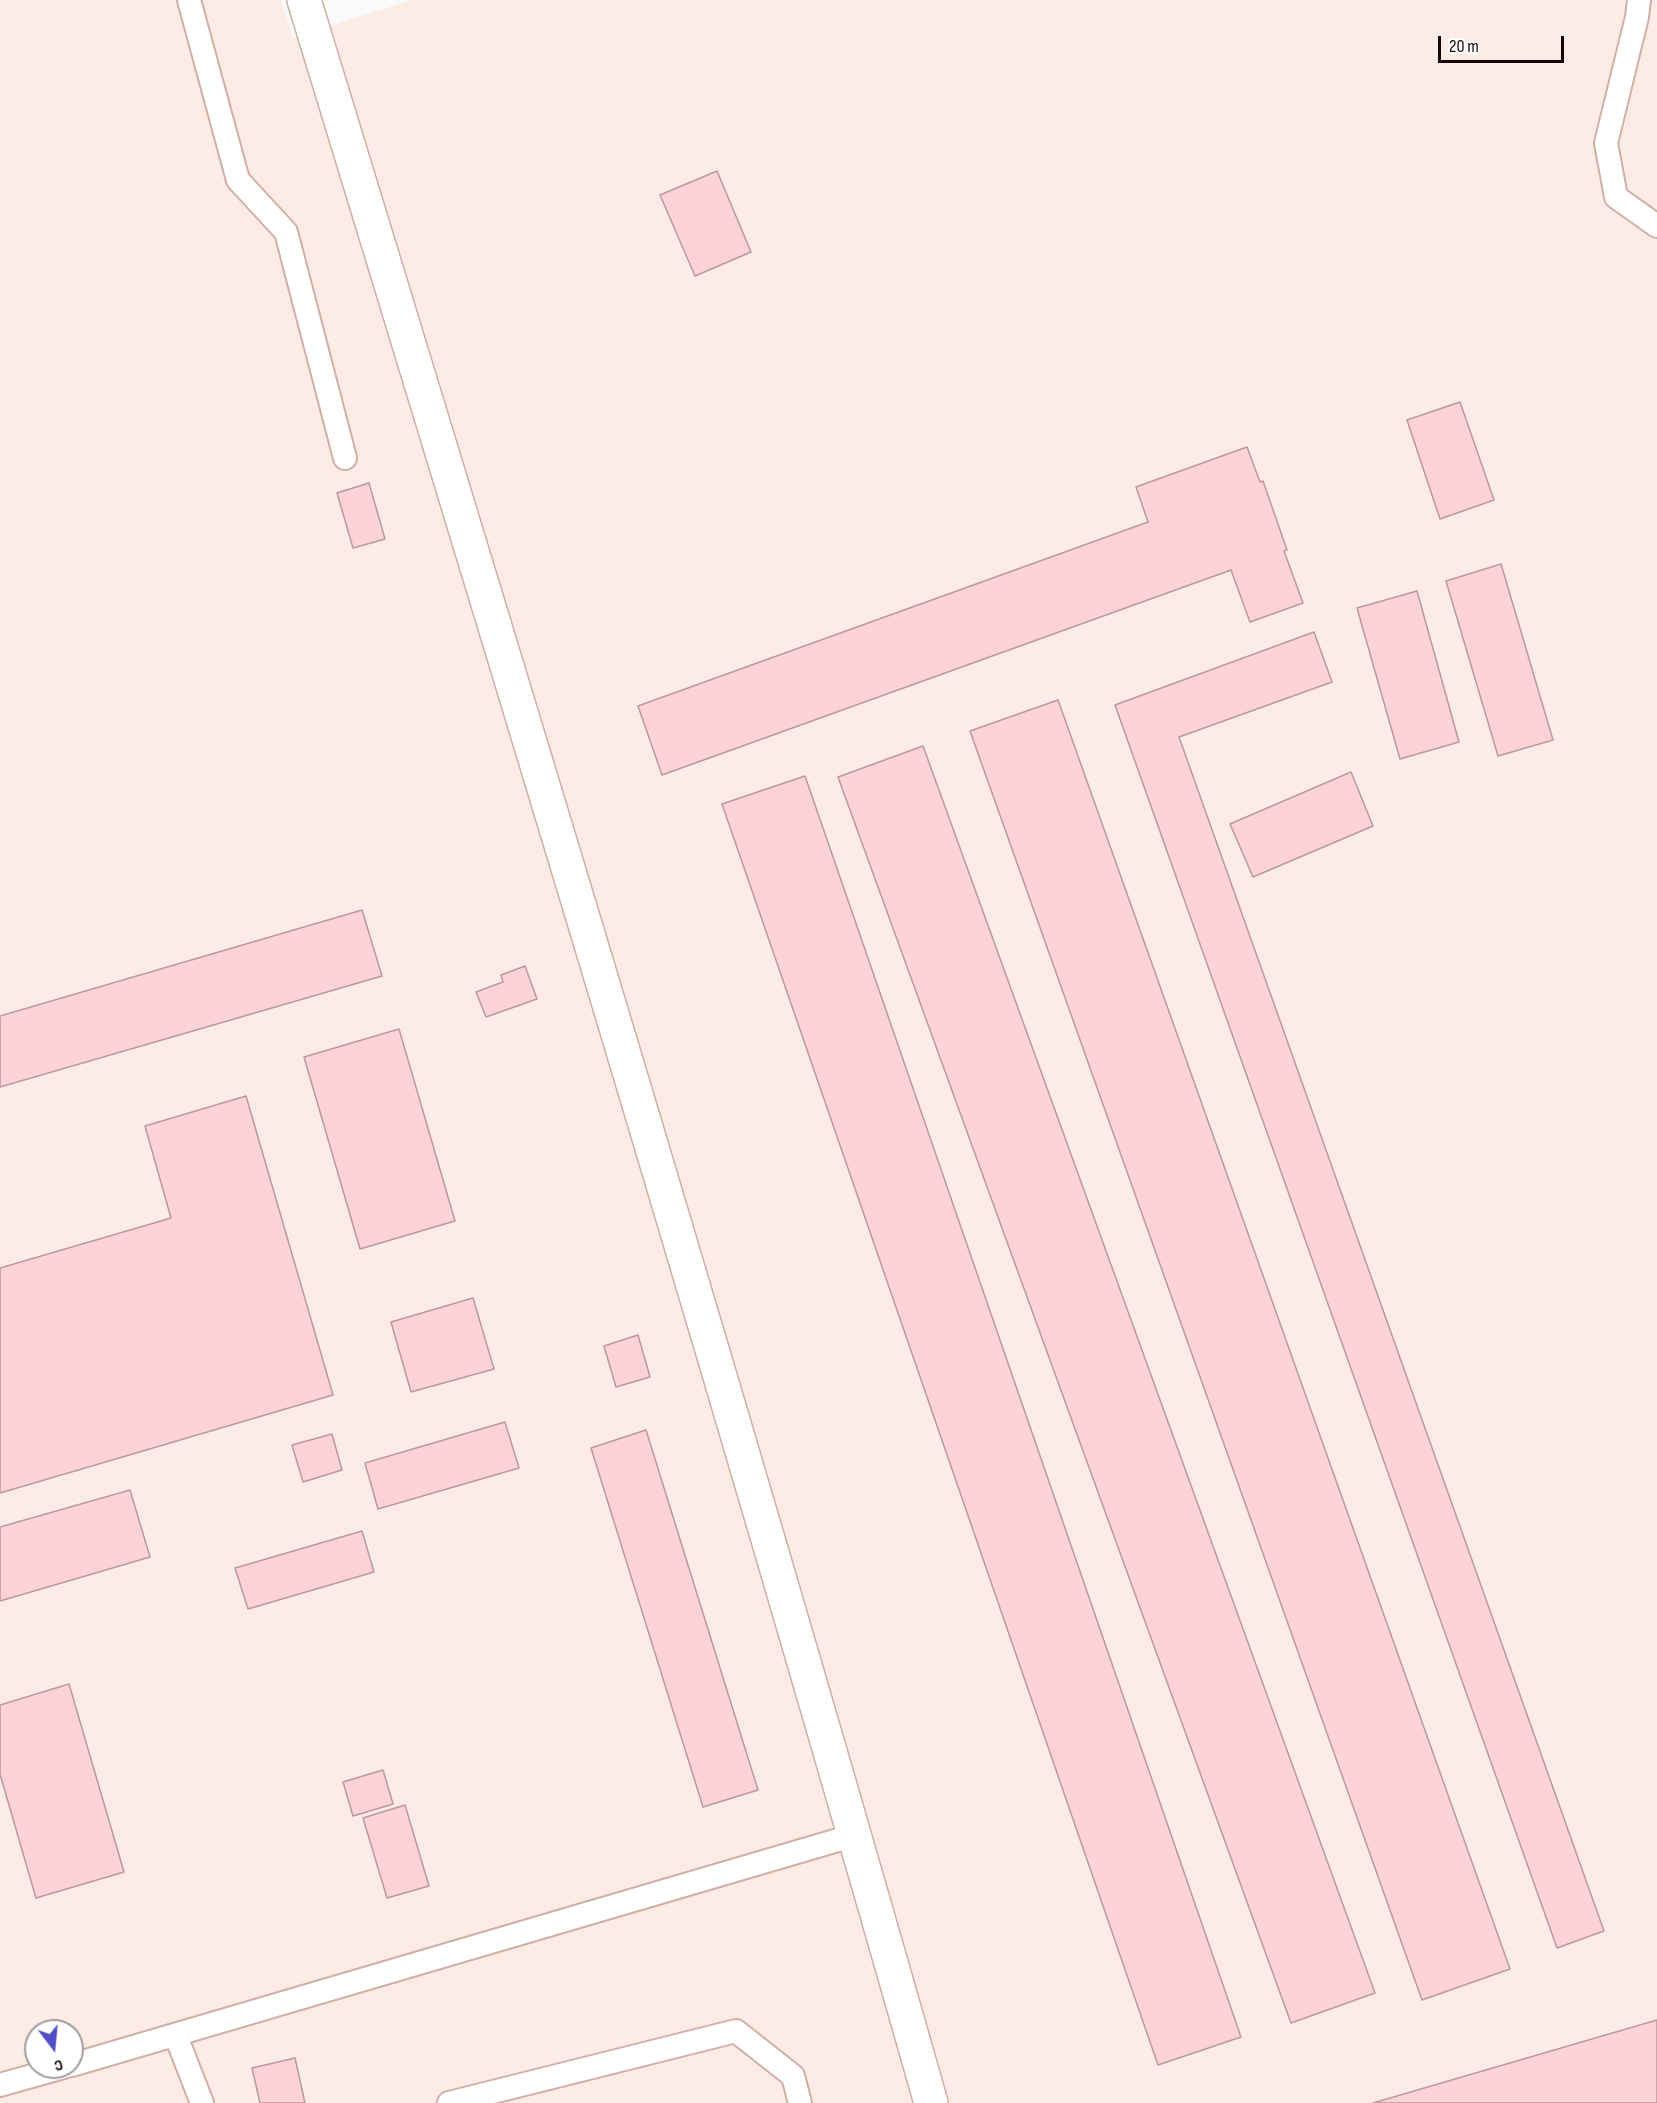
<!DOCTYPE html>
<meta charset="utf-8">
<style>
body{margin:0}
#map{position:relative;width:1657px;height:2103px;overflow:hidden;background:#fafafa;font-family:"Sofia Sans Condensed",sans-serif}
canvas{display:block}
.north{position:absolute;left:24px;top:2019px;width:60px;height:60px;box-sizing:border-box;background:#fff;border:2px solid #a19c9b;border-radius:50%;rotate:164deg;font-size:16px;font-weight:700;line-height:24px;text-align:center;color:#130805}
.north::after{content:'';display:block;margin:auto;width:21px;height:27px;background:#514fc6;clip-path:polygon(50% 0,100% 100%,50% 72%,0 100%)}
.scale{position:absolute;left:1438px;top:36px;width:126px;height:27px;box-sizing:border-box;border:3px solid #130805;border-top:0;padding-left:8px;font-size:18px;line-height:21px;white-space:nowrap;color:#130805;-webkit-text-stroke:4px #fff;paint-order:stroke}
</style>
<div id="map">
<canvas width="1657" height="2103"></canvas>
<div class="north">С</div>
<div class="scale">20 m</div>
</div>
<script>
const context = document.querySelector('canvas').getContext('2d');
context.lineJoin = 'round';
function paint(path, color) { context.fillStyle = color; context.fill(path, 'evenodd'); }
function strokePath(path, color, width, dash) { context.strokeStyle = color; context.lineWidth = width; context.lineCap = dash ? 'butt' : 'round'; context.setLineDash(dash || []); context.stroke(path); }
paint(new Path2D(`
 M0 0H281L293 38 411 0H1657V2103H0ZM36 2031H72V2067H36Z`), '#fdece6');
const building = new Path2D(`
 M717 171 751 252 695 276 660 195Z
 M1460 402 1494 500 1440 519 1407 420Z
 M1247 447 1260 482 1263 481 1287 550 1284 551 1303 603 1250 622 1231 570 662 775 638 706 1148 522 1136 487Z
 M369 483 385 539 353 548 337 493Z
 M1501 564 1553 740 1498 756 1446 581Z
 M1417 591 1459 742 1400 759 1357 608Z
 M1314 632 1332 682 1179 737 1604 1931 1557 1948 1115 705Z
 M1058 700 1510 1969 1422 2000 970 731Z
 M923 746 1375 1993 1291 2023 838 777Z
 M1351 772 1373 826 1253 877 1230 824Z
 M805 776 1241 2037 1158 2065 722 804Z
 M362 910 382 976 0 1087V1016Z
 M525 966 537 999 486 1017 476 992 503 982 501 975Z
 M399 1029 455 1221 360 1249 304 1057Z
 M246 1096 333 1395 0 1493V1268L171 1218 145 1126Z
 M473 1298 494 1369 411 1392 391 1322Z
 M638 1335 650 1377 616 1387 604 1346Z
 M505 1422 519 1468 378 1509 365 1463Z
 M646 1430 758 1790 703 1807 591 1448Z
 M332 1434 342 1470 303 1482 292 1445Z
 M130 1490 150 1557 0 1601V1527Z
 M362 1531 374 1572 248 1609 235 1568Z
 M69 1684 124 1872 36 1898 0 1774V1705Z
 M383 1770 393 1804 353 1816 343 1782Z
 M405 1805 429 1886 387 1898 363 1818Z
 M1657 2020V2103H1373Z
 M295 2058 305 2103H260L252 2068Z`);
paint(building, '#fdd3d5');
strokePath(building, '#bb999b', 1.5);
const service = new Path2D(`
 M189 0 238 180 286 232 345 458
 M1639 0 1637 17 1606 143 1616 197 1657 226
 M176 2036 202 2103
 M72 2065 855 1835
 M0 2085 64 2067
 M449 2103 736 2031 793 2076 800 2103`);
const tertiary = new Path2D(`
 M304 0C518 700 731 1399 931 2103`);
strokePath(service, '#d0b0a5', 26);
strokePath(tertiary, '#d0b0a5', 36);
strokePath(service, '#fff', 22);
strokePath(tertiary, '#fff', 33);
</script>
